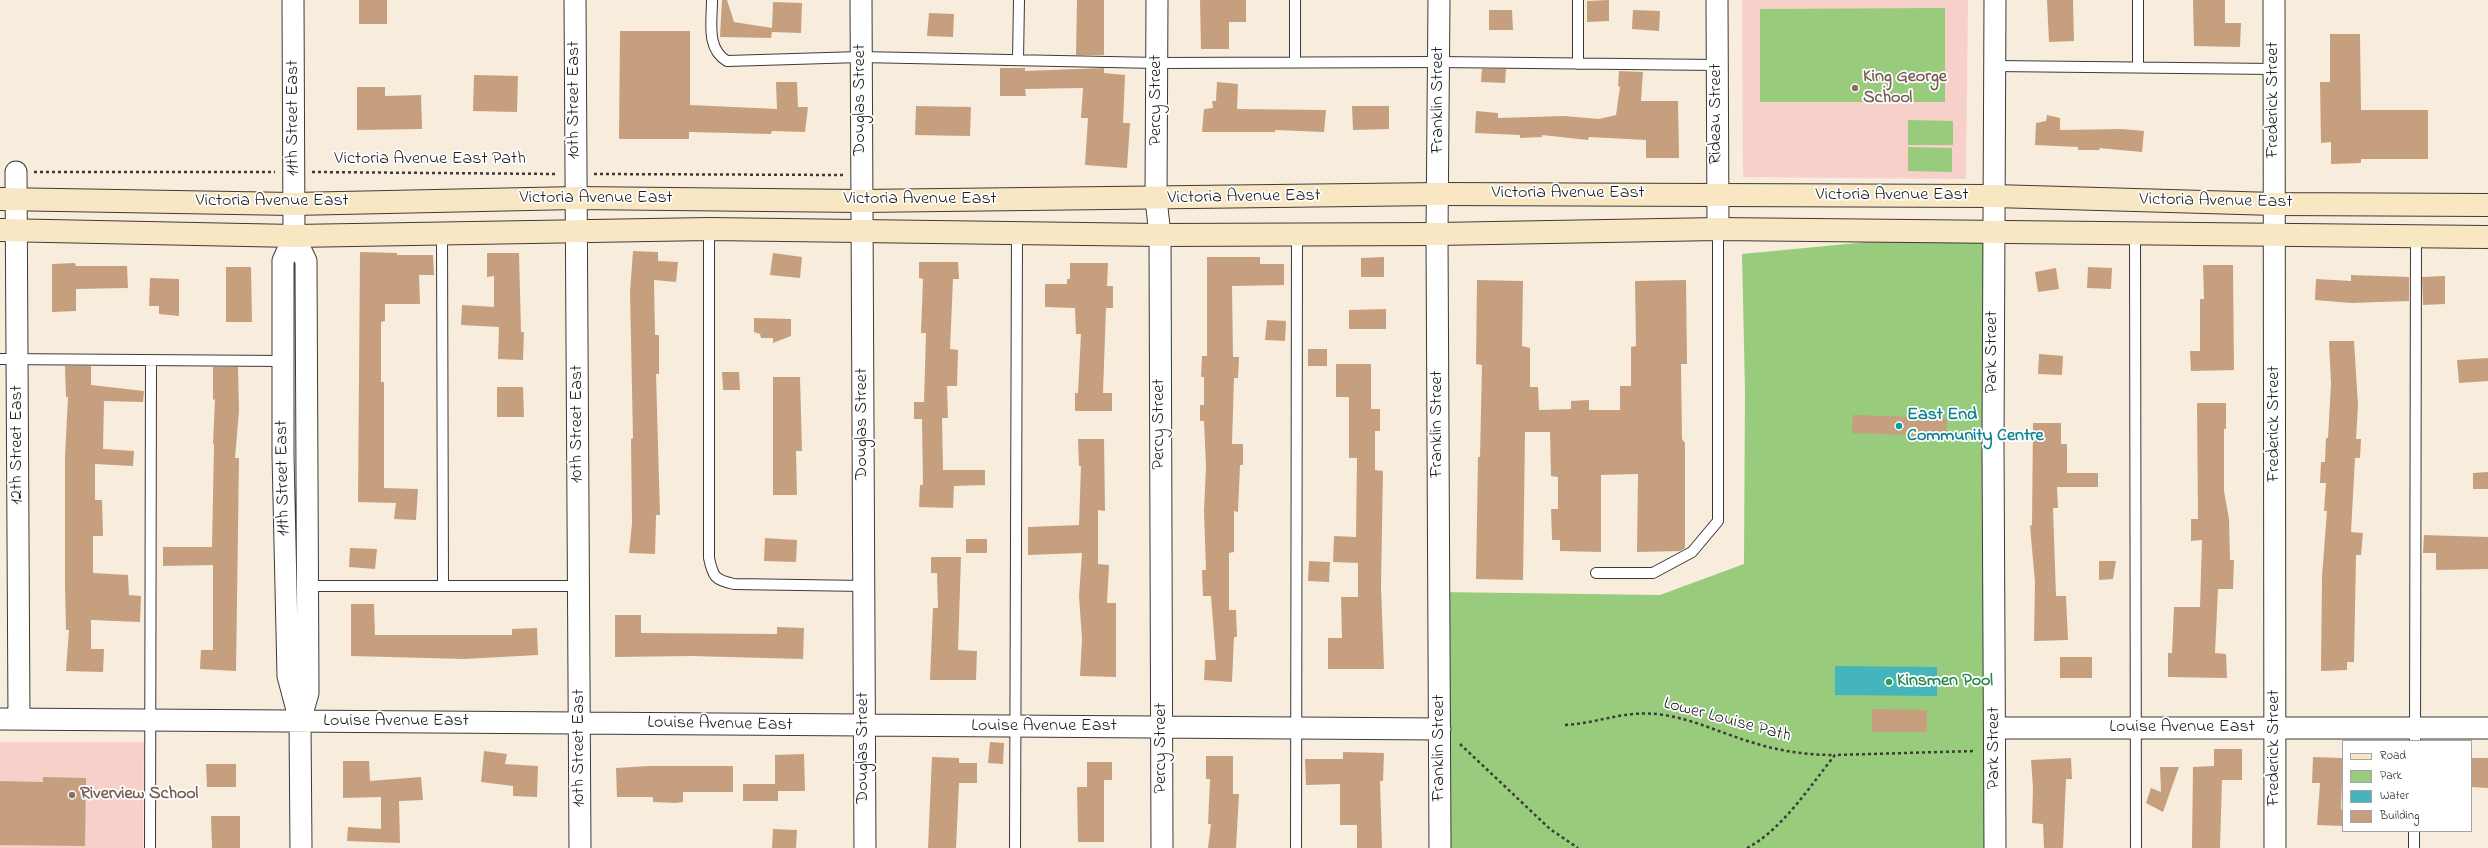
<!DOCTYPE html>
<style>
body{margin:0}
#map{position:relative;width:2488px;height:848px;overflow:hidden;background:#f8eddd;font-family:"Indie Flower",sans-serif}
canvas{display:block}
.legend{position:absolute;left:2342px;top:740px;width:130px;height:92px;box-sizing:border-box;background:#fff;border:1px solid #a4a4a4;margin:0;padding:5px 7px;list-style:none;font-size:12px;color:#1c1c1c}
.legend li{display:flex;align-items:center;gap:8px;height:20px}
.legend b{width:20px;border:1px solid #a4a4a4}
</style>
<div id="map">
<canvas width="2488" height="848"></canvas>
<ul class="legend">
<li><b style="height:5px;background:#f9e7c3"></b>Road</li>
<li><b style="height:11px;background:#98cb7b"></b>Park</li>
<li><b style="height:11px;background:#45b5bc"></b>Water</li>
<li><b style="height:11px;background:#c69f7f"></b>Building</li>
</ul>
</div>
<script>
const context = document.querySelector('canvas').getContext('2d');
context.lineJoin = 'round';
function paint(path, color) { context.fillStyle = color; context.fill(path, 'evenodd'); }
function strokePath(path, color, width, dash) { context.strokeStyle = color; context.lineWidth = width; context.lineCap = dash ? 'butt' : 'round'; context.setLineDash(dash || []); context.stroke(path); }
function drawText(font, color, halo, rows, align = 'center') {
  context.font = font + ' "Indie Flower",sans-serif'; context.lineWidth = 3.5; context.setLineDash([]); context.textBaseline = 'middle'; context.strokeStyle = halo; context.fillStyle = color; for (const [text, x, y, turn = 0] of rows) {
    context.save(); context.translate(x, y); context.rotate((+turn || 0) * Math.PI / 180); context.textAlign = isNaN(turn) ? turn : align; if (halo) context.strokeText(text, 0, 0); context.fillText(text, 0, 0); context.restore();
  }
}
paint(new Path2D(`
 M1742 0H1968L1966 179 1743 177Z
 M0 742H144L143 848H0Z`), '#f7d0ca');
paint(new Path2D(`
 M1945 8V102H1760V9Z
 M1908 120 1953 121V145H1908Z
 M1908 147 1952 148V172L1908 171Z
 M1994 230 1995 848H1440L1438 592 1660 595 1744 564 1745 390 1742 254Z`), '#98cb7b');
paint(new Path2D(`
 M1835 666 1937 667V696L1835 695Z`), '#45b5bc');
paint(new Path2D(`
 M359 0H387V24H359Z
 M722 0H727L734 22 772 28 773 2 802 3 801 33 772 32 771 38 720 37Z
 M1077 0H1104V55H1076Z
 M1200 0H1246V22H1229V49H1201Z
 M1609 0V21L1587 22V1Z
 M2047 0H2073L2074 41 2049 42Z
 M2193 0H2225V23H2241L2240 47 2194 46Z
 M1489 10H1512L1513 30H1489Z
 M1633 10 1660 11 1659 31 1632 29Z
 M929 13 954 14 953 37 927 36Z
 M620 31H690V105L777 109 776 82H797L798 107H808L805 132 772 131 771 134 689 132V139H619Z
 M2330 34H2360L2361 110H2428V159H2361V163L2331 164V142L2321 143 2320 82H2330Z
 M1000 68H1025V71L1104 68V73L1125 75 1123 123H1130L1127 168 1085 165 1088 118H1081L1083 88 1025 89 1026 96H1000Z
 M1482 69H1506L1505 83 1481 82Z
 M1619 71 1643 72 1641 101H1678L1679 158H1646V140L1589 137 1588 140 1542 135V137L1520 138V135L1475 133 1476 111 1498 113V118L1564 116 1599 119 1616 115 1620 87 1618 86Z
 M474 75 518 76 517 112 473 111Z
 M1217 82 1238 84 1237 109 1326 110 1324 132 1275 130V132H1202L1204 109 1213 108 1212 101H1216Z
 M357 87H385V96L421 95 422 129 357 130Z
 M916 106 971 107 970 136 915 135Z
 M1352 106H1389V129L1353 130Z
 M2047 115 2060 118V130L2122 129 2144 131 2142 152 2099 148 2100 150H2078V147L2035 145 2036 123 2046 121Z
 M633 251 658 252V261L678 262 676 282 654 280 655 335H659V374H656L660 515H656L655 554 629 553 632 523 631 439 633 438 630 292Z
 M360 252 397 253V255H433L434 275H419L420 304H385V321L381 322V382H384V488L418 489 416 520 394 519 396 503 358 502Z
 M487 253H519L521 332H524L523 360 498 359 499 327 461 325 462 305 494 307V276L487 277Z
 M773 253 802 257 800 278 770 275Z
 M1207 257H1260V264H1284V285L1232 286 1233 357H1239L1238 378H1234L1232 444H1243V465H1240L1238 512 1234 511V552L1229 553V610H1236L1237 637H1234L1232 682 1204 680 1205 660H1216L1211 596H1203L1202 570H1206L1204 511 1206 466 1204 421H1200V405H1204V377H1201L1202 356H1207Z
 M1384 257V277H1361V258Z
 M919 262H958L959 279H953L950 349 958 350 957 386H947L948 418H942L943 470H985V485L954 486 953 508 919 507 920 485H923L922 419H914V402H924L926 333H921L923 279 919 278Z
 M75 263 76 266H127L128 288 76 289V311L52 312V264Z
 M1070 263H1108L1107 286H1113V308H1106L1103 393H1112V411H1075V393H1078L1081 334H1076L1075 308 1045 307V284H1067V279H1070Z
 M2203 265H2233L2234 370 2191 371 2190 351H2200V299H2204Z
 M226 267H251L252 322H226Z
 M2088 267 2112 268 2111 289 2087 288Z
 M2056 268 2059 289 2038 292 2035 272Z
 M2351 275 2409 277V301L2351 303 2315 300 2316 279 2351 281Z
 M2445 276V304L2423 305 2422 277Z
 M150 278 179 279V316L159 314V306H149Z
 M1477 280 1523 281 1522 346 1530 348V387H1538L1539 410 1571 409V401L1589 400V410H1620V386H1631V347L1636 346 1635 281 1686 280 1687 364H1681L1682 439 1685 443V548L1680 551 1637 552 1638 474 1601 475V552L1560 551V540H1552L1551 509H1558V477L1551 476 1550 432H1525L1523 580 1476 579 1478 457H1480L1482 365 1476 364Z
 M1386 309V329H1349V310Z
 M754 318 791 319V336L773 343V338H761L760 334 754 332Z
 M1267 320 1286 321 1285 341 1265 340Z
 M2329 341H2354L2358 405 2356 439H2361L2360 458H2355L2351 532 2363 533 2361 555H2356L2354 662H2347V670L2321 671 2322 577 2327 511H2324L2326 483H2320L2321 462H2325L2326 438H2328L2331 384Z
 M1308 349H1327V366H1308Z
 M2039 354 2063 356 2062 375 2038 374Z
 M2488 358V381L2459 383 2457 360Z
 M1336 364H1371V409H1380V431H1375V470L1383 471 1381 586 1384 669H1328V638H1342L1341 597H1358V563L1333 562 1334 536 1356 537 1357 458H1349V397H1336Z
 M65 366H91V385L144 391 143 402 104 401 103 449 134 451 133 466 95 464V500H102L103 536H93V573L128 575 129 595 141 596 140 622 91 620V649H104L103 672 66 671 69 630H66L65 585V457L68 397H66Z
 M213 367H238L239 411 235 458H239L236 671 200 669 201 650H213V565L163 566V547H212L214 445 213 444 215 399 213 400Z
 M722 372H739L740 390H723Z
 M773 377H800L802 451H796L797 495H773Z
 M497 387H523L524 417H497Z
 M2197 403H2226V429H2224V491L2229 519 2230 560H2234L2233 589H2218L2215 653 2226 654 2227 678 2168 677V653H2172L2174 607H2200L2202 540 2191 541V519H2198Z
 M1853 415 1947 418 1946 436 1852 433Z
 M2033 423H2061V444H2067V473H2098V487H2057L2058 508H2053L2056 596H2066L2068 640 2034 641 2035 582 2030 526 2032 525Z
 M1078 439H1104L1105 511 1098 510V564L1109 565 1107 603H1116V677L1080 676 1082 639 1079 596 1082 553 1028 555V527L1079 525 1081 466H1079Z
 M2488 472V489H2473V473Z
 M2424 535 2488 537V569L2436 570V553H2423Z
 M765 538 797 540 796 562 764 561Z
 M966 539H987V553H966Z
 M350 548 377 549 375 569 349 567Z
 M931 557H961L958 650 977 651 976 680H930L933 608H938L937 573H931Z
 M1309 561 1330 562 1329 582 1308 581Z
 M2099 561H2116L2113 579 2099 580Z
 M351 604H374L375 635H512V629L537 628 538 655 464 659 351 656Z
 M615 615H641V633L777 634V627L804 628 803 659 691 656 615 657Z
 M2060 657H2092V678H2060Z
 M1872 709 1927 710V732H1872Z
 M990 742 1004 743 1003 764 988 763Z
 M2214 749H2242V780H2222L2220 848H2192L2193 767 2214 766Z
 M484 751 507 754 505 764 538 766 537 797 513 796V786L481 782Z
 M1343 752 1384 753 1383 781H1380L1382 848H1357V825H1340V784L1306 785 1305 759H1343Z
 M804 754 805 791H778V801H743V784H775V755Z
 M1206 756H1233V794H1239L1236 848H1208L1211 824H1208L1210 779H1206Z
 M932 757 959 758V763H977V783H959L956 848H928Z
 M2313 757 2343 758 2341 809 2343 810 2342 826 2317 825 2320 783H2312Z
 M2071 758 2072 779H2066L2063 848H2044L2043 824 2032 823 2033 788 2031 760Z
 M2471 758H2488V788L2471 787Z
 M343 761H369L370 781 421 777 423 800 399 801 400 843 347 841 348 827 381 829V797L343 798Z
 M1087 762H1112V780H1104V842H1078L1077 787H1087Z
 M206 764H236V787H207Z
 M649 766H733V792H683V802L676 803 653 802V797H617L616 768Z
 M2160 767H2179L2163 812 2146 803 2151 788 2161 792Z
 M43 777 86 778 85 846 0 845V781L43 782Z
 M211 816H240V848H212Z
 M773 829 797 830 796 848H772Z`), '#c69f7f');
const lane = new Path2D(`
 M712 0C712 22 706 49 727 61L860 57 1158 63 1439 62 1717 65
 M1578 0V64
 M2138 0V67
 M1018 60 1019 0
 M1295 62V0
 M1995 66 2274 69
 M709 229V558C713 577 715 580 734 584L864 586
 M442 233 443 586
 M2135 234 2136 848
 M0 359 283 361
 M1596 573H1653L1692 552 1718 521V229
 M308 586H580
 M2415 741 2416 237
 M150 848 151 361
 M1015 848 1017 232
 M1296 848 1297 234
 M2414 848V831`);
const street = new Path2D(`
 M293 0 294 236 306 261 308 693 300 721
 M575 0 580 848
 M861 0 865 848
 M1157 0 1156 199 1160 235 1162 848
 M1439 0 1437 234 1440 848
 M1717 0 1718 229
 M2274 0 2275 848
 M16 172 19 719
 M294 236 283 261V455L288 676 300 721 301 848
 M0 719 1440 729
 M1996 728H2488
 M1995 848 1993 444 1995 0`);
const secondary = new Path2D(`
 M0 199 293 204 576 198 861 201 1439 194 1718 195 1994 196 2275 204 2488 205
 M0 230 294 236 709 229 1160 235 1437 234 1718 229 2488 237`);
strokePath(lane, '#3d3b39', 12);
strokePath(street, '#3d3b39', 23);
strokePath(secondary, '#3d3b39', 24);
strokePath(new Path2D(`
 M34 172H275
 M312 172 557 174
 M594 174 843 175
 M1565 725C1601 723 1625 709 1664 715 1696 720 1723 734 1754 743 1780 751 1806 755 1834 755
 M1460 744 1550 829 1578 848
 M1747 848C1782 830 1810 786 1835 755L1976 751`), '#3d3b39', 2.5, [3, 3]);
strokePath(lane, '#fff', 10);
strokePath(street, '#fff', 21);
strokePath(secondary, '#f9e7c3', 22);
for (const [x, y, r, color] of [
 [1855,88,4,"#8d6e63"],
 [1899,426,4,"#0f9aa8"],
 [1889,682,4,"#2e9e5b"],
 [72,795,4,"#8d6e63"]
]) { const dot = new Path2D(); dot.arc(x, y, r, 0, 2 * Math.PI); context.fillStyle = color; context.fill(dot); strokePath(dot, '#fff', 1.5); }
drawText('bold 18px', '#785e54', '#fff', [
 ["King George",1863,78],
 ["School",1863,99],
 ["Riverview School",80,795]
], 'left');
drawText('18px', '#1c1c1c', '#fff', [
 ["10th Street East",575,100,-90],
 ["Douglas Street",861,100,-90],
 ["Percy Street",1157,100,-90],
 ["Franklin Street",1439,100,-90],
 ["Frederick Street",2274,100,-90],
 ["Rideau Street",1717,114,-90],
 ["11th Street East",294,118,-90],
 ["Victoria Avenue East Path",430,160],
 ["Victoria Avenue East",1568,194],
 ["Victoria Avenue East",1892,196],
 ["Victoria Avenue East",1244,198,-1],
 ["Victoria Avenue East",596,199],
 ["Victoria Avenue East",920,200],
 ["Victoria Avenue East",272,202],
 ["Victoria Avenue East",2216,202,1],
 ["Park Street",1993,352,-90],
 ["10th Street East",578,424,-90],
 ["Douglas Street",863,424,-90],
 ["Percy Street",1160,424,-90],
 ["Franklin Street",1438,424,-90],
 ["Frederick Street",2275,424,-90],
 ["12th Street East",18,445,-90],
 ["11th Street East",284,478,-91],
 ["Lower Louise Path",1727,721,15],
 ["Louise Avenue East",396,722],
 ["Louise Avenue East",720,725,1],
 ["Louise Avenue East",1044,727],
 ["Louise Avenue East",2182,728],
 ["10th Street East",580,748,-90],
 ["Douglas Street",864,748,-90],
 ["Percy Street",1162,748,-90],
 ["Franklin Street",1440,748,-90],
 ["Park Street",1995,748,-90],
 ["Frederick Street",2275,748,-90]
]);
drawText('bold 18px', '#0d838f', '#fff', [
 ["East End",1907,416],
 ["Community Centre",1907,437]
], 'left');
drawText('bold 18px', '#27864d', '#fff', [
 ["Kinsmen Pool",1897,682]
], 'left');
</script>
